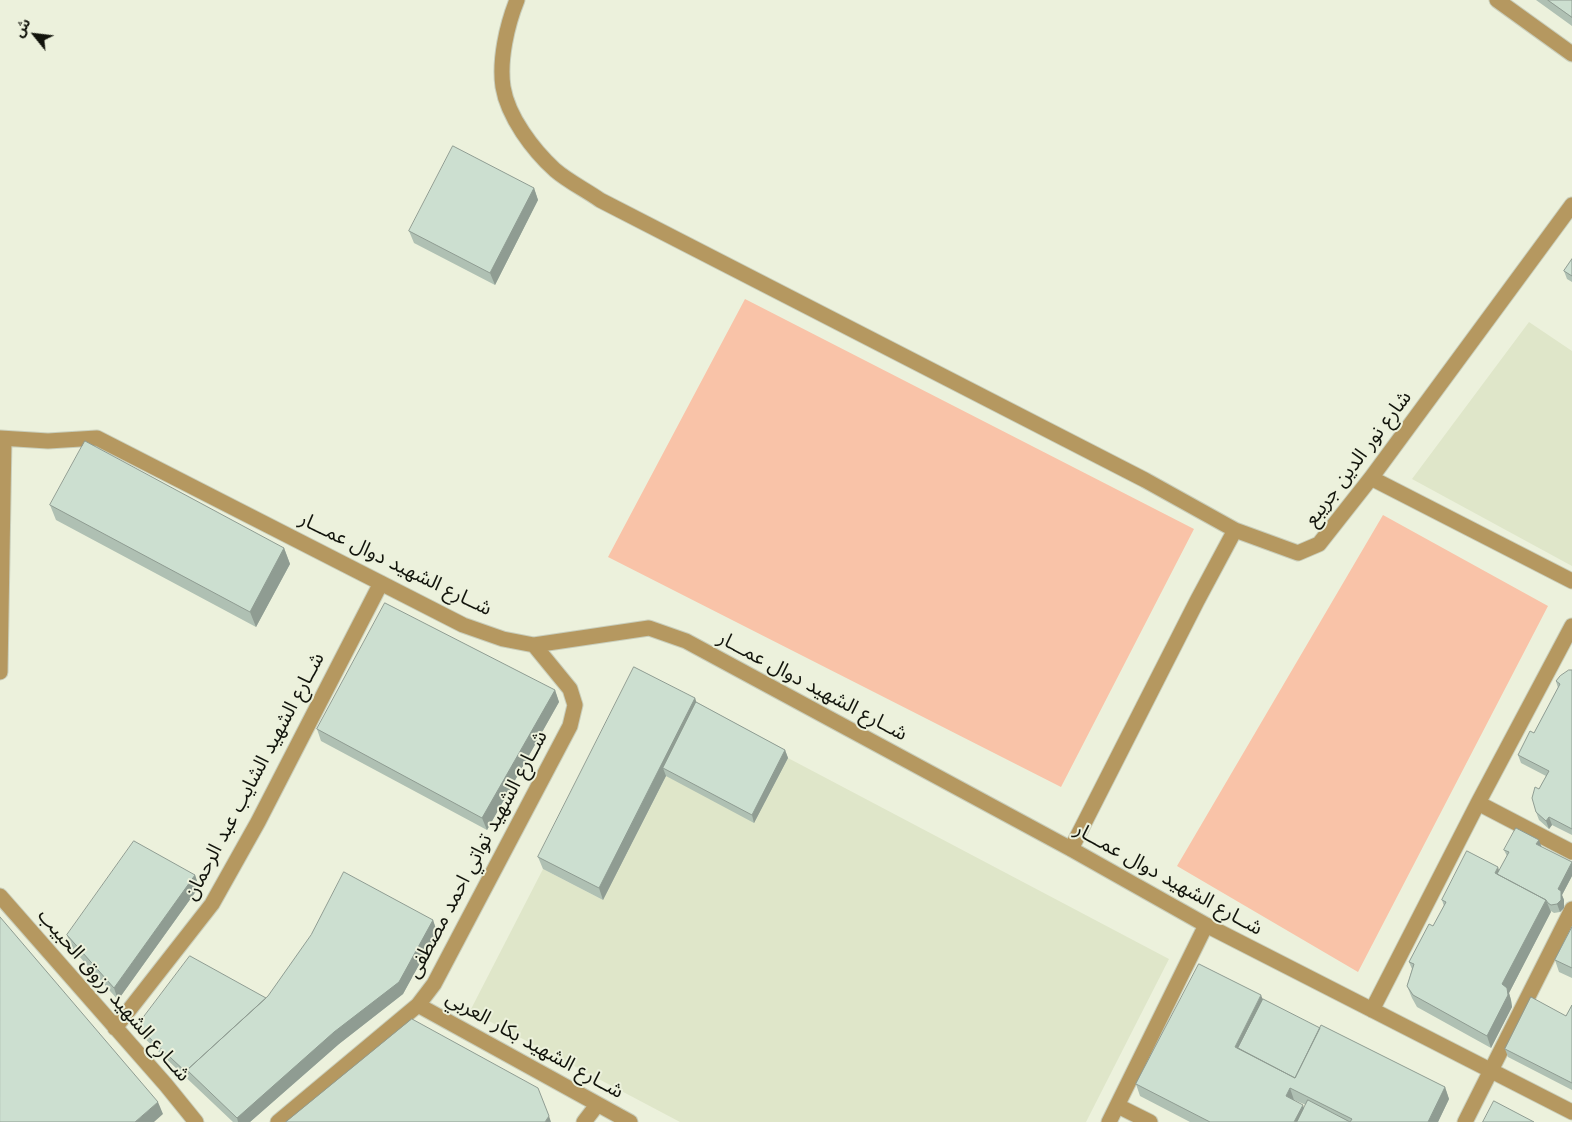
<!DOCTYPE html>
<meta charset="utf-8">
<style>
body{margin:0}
#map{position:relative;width:1572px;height:1122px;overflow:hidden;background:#ecf1dc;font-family:Jost,"Noto Sans Arabic",sans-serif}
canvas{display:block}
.north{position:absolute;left:10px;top:10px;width:50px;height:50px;-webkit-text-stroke:4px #ecf1dc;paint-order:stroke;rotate:299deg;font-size:14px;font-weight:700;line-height:20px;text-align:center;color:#12140c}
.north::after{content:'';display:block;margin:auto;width:18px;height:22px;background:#12140c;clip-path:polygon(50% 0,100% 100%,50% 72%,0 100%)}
</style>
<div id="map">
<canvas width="1572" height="1122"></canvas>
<div class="north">ش</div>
</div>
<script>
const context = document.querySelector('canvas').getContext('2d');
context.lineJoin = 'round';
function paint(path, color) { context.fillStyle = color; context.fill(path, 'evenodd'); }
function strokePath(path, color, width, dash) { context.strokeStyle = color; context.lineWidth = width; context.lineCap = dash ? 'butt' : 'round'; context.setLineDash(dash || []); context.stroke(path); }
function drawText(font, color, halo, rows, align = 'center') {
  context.font = font + ' Jost,"Noto Sans Arabic",sans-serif'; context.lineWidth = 4; context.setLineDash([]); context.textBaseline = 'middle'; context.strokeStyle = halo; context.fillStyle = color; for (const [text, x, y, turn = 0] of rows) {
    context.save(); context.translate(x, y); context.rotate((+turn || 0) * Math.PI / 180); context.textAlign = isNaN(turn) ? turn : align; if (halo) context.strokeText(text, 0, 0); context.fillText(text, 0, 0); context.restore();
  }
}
paint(new Path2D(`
 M1529 322 1572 351V566L1412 479Z
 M788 758 1169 959 1086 1122H680L470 1011 543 869 603 900 666 776Z`), '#dfe6c9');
paint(new Path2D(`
 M745 299 1194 529 1061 787 608 557Z
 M1383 515 1548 606 1358 972 1177 866Z`), '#f9c3a8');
const minor = new Path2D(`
 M517 0C507 25 499 60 503 87 508 117 533 150 555 170 569 182 586 190 600 200L1145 480 1235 530
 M1497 0 1572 54
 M0 438 48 441 97 438 463 625 503 639 534 645 649 628 686 641 1071 849 1206 925 1572 1112
 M1371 478 1572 581
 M0 672 4 439
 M1478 803 1572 852
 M1071 849 1197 601 1235 530 1298 553 1319 544 1371 478 1572 205
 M0 896 166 1085 196 1122
 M418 1005 630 1122
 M1372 1010 1478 803 1572 626
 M115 1028 212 904 258 822 381 583
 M1118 1106 1150 1122
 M278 1122 418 1005 434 984 570 726 575 705 570 689 534 645
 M584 1122 597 1105
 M1109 1122 1206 925
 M1465 1122 1572 909`);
strokePath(minor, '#c9cebb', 17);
strokePath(minor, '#b59860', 15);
paint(new Path2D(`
 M1536 0H1572V26Z
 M534 188 538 200 495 285 414 243 409 231Z
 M1572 259V282L1567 279 1564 271Z
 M50 505 284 548 290 564 256 627 56 520Z
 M1572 670V835L1552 825 1549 829 1539 820 1536 812 1539 789 1546 776 1521 763 1518 755 1534 733 1558 688 1556 681Z
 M555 690 559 702 487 830 321 741 317 729Z
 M695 698 696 702 785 750 788 758 754 823 666 776 603 900 543 869 538 857Z
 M1541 847 1572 862V876L1562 895 1564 900V908L1560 912 1554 913 1551 911 1509 993 1511 1000 1512 1007 1491 1048 1417 1007 1412 998 1407 986 1412 969 1409 962 1433 926 1444 906 1442 900 1499 871 1507 856 1504 850Z
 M195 875 199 887 118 1000 71 947 67 935Z
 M433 920 437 932 403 994 339 1044 250 1122H233L140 1034 137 1026 266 998Z
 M1572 927V978L1559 972 1555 960Z
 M1572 1005V1090L1508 1057 1505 1049 1566 1016Z
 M1320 1028 1445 1087 1449 1099 1438 1122H1190L1140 1096 1136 1084ZM1294 1100 1306 1105 1304 1109 1294 1101Z`), '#afc0b3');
paint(new Path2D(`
 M534 188 538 200 495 285 490 273Z
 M284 548 290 564 256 627 250 612Z
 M555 690 559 702 487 830 482 818Z
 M695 698 699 710 663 768 666 776 603 900 599 888Z
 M785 750 788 758 754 823 752 815Z
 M1549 817 1552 825 1549 829 1546 821Z
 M1539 840 1542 848 1536 844Z
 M1572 862V876L1562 895 1564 900V908L1560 912 1557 904 1558 889Z
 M1498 867 1502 879 1495 873Z
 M195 875 199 887 118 1000 114 988Z
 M1546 900 1551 912 1509 993 1511 1000 1512 1007 1491 1048 1487 1036 1502 984Z
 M433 920 437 932 403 994 339 1044 250 1122H238L237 1118Z
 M1261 995 1266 1007 1242 1054 1235 1047Z
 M1445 1087 1449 1099 1438 1122H1428Z
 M1290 1088 1294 1100 1290 1108 1286 1096Z
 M158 1102 163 1114 154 1122H135Z
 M1303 1105 1307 1117 1305 1122H1294Z
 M549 1116 551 1122H545Z`), '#8f9c92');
const building = new Path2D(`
 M1548 0H1572V17Z
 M453 146 534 188 490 273 409 231Z
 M1572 259V276L1564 271Z
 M85 441 284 548 250 612 50 505Z
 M385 603 555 690 482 818 317 729Z
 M634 667 695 698 599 888 538 857Z
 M1569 670H1572V829L1549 817 1546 821 1536 812 1532 798 1535 787 1539 789 1549 771 1518 755 1530 731 1534 733 1560 684 1556 681 1560 676Z
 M696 702 785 750 752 815 663 768Z
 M1516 828 1539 840 1536 844 1572 862 1558 889 1561 891V900L1557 904 1551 905 1548 903 1546 900 1497 874 1509 852 1504 850Z
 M134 841 195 875 114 988 67 935Z
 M1467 851 1498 867 1495 873 1546 900 1502 984 1507 988 1508 995 1487 1036 1413 995 1407 986 1414 964 1409 962 1429 924 1433 926 1446 902 1442 900Z
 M344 872 433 920 399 982 334 1032 237 1118 187 1070 268 996 311 935Z
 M0 917 158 1102 135 1122H0Z
 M1572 927V968L1555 960Z
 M190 956 266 998 187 1070 188 1074 137 1026Z
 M1199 964 1261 995 1235 1047 1295 1078 1321 1025 1445 1087 1428 1122H1350L1352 1119 1290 1088 1286 1096 1303 1105 1294 1122H1210L1136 1084Z
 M1531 997 1566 1016 1572 1005V1083L1505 1049Z
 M1263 999 1320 1028 1295 1078 1238 1048Z
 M412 1019 538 1088 549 1116 545 1122H286Z
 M1308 1100 1350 1122H1297Z
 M1494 1101 1534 1122H1483Z`);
paint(building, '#ccdfd0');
strokePath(building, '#8f9c92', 1);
drawText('20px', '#12140c', '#ecf1dc', [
 ["شارع نور الدين جريبع",1359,459,-53],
 ["شــارع الشهيد دوال عمـــار",395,565,26],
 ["شــارع الشهيد دوال عمـــار",812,687,28],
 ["شــارع الشهيد الشايب عبد الرحمان",255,777,-62],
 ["شــارع الشهيد تواتي احمد مصطفى",478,855,-62],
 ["شــارع الشهيد دوال عمـــار",1168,880,29],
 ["شــارع الشهيد رزوق الحبيب",113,996,49],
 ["شــارع الشهيد بكار العربي",534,1046,29]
]);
</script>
